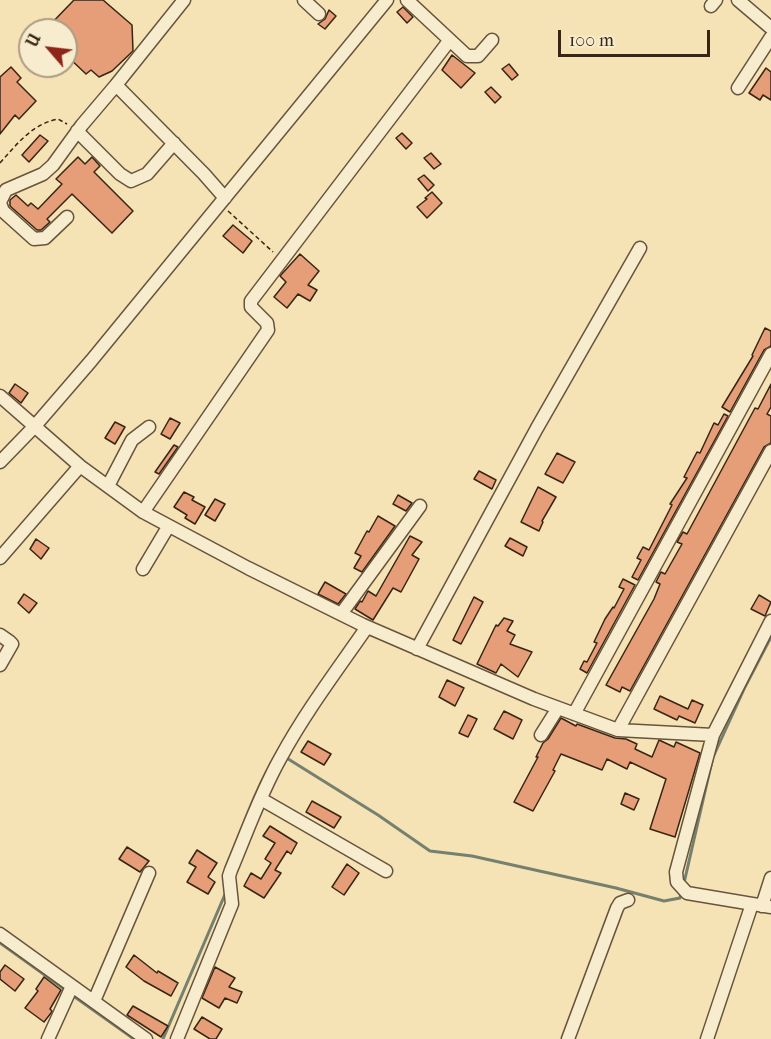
<!DOCTYPE html>
<style>
body{margin:0}
#map{position:relative;width:771px;height:1039px;overflow:hidden;background:#f5e2b5;font-family:"IM FELL French Canon",serif}
canvas{display:block}
.north{position:absolute;left:18px;top:18px;width:60px;height:60px;box-sizing:border-box;background:#f8eccf;border:2px solid #ab9c84;border-radius:50%;rotate:298deg;font-size:16px;font-weight:700;line-height:24px;text-align:center;color:#382514}
.north::after{content:'';display:block;margin:auto;width:21px;height:27px;background:#8f2418;clip-path:polygon(50% 0,100% 100%,50% 72%,0 100%)}
.scale{position:absolute;left:558px;top:30px;width:152px;height:27px;box-sizing:border-box;border:3px solid #382514;border-top:0;padding-left:8px;font-size:18px;line-height:21px;white-space:nowrap;color:#382514;-webkit-text-stroke:4px #f8eccf;paint-order:stroke}
</style>
<div id="map">
<canvas width="771" height="1039"></canvas>
<div class="north">U</div>
<div class="scale">100 m</div>
</div>
<script>
const context = document.querySelector('canvas').getContext('2d');
context.lineJoin = 'round';
function strokePath(path, color, width, dash) { context.strokeStyle = color; context.lineWidth = width; context.lineCap = dash ? 'butt' : 'round'; context.setLineDash(dash || []); context.stroke(path); }
function paint(path, color) { context.fillStyle = color; context.fill(path, 'evenodd'); }
strokePath(new Path2D(`
 M714 755 745 687 771 637
 M285 757 378 815 430 851 472 856 616 888 664 901 680 898 681 892
 M684 883 712 761
 M0 943 67 991
 M72 995 134 1039
 M163 1039 226 892`), '#75816e', 3);
const building = new Path2D(`
 M74 0H103L132 25 133 51 112 71 99 77 91 70 86 74 66 55V30H45Z
 M403 7 413 17 407 23 397 12Z
 M329 10 336 16 325 29 318 24 325 19Z
 M452 55 475 73 461 88 442 70Z
 M509 64 518 75 512 80 502 69Z
 M11 67 21 78 17 82 36 101 19 119 15 115 0 134V77Z
 M766 68 771 72V100L763 95 760 100 749 93Z
 M491 87 501 97 495 103 485 92Z
 M402 133 412 143 406 149 396 138Z
 M40 135 48 141 29 162 22 155Z
 M431 153 441 164 434 169 424 158Z
 M78 157 85 164 92 157 100 166 94 172 133 211 112 233 72 194 47 219 50 222 41 230H37L10 206V200L16 195 28 206 31 203 38 209 62 184 56 179Z
 M424 175 434 185 428 191 418 179Z
 M432 192 442 203 427 218 417 207 427 199 425 198Z
 M233 225 252 241 243 253 223 236Z
 M300 254 319 271 308 285 317 290 310 301 298 294 287 308 274 297 286 282 280 276Z
 M765 328 771 331V346L764 350 730 412 722 407 753 356 752 355Z
 M15 384 28 393 21 403 9 393Z
 M771 384V407L767 414 771 416V443L764 447 630 691 622 687 620 692 606 685 654 599 660 584 656 582 661 572 665 574 682 544 677 542 683 532 687 534 755 408 758 409Z
 M724 414 728 416 638 580 632 577 641 560 637 558 643 547 649 550 672 505 670 504 687 478 684 477 697 452 700 453 714 423 718 425Z
 M170 418 180 423 170 439 161 434Z
 M115 422 125 427 115 444 105 438Z
 M174 445 178 447 159 474 155 472Z
 M557 453 575 462 563 483 545 474Z
 M479 471 496 480 492 489 474 479Z
 M538 487 556 497 542 521 543 522 539 531 521 522Z
 M184 492 194 497 192 500 205 507 195 524 185 518 187 515 174 507Z
 M398 495 412 503 406 511 393 504Z
 M215 499 225 504 215 521 205 515Z
 M378 516 395 526 362 572 354 568 361 556 355 553 367 531 369 532Z
 M410 536 422 542 412 555 419 559 401 592 393 588 373 620 355 609 360 601 362 602 368 591 376 596Z
 M510 538 527 547 523 556 505 546Z
 M36 539 49 548 41 559 30 549Z
 M623 579 635 585 587 673 580 669 584 661 587 662 597 643 594 642 605 619 613 607 614 608 624 589 619 587Z
 M325 582 346 594 338 604 318 594Z
 M24 594 37 603 29 613 18 603Z
 M759 595 771 602 765 616 751 609Z
 M474 597 483 602 461 644 453 640Z
 M504 618 513 621 507 631 515 635 510 644 532 652 518 677 501 664 496 673 477 664 496 625 498 626Z
 M447 680 464 688 455 706 439 697Z
 M660 696 688 709 692 700 703 705 695 723 679 716 677 720 654 709Z
 M504 711 522 720 513 739 494 729Z
 M468 715 477 719 468 737 459 733Z
 M561 718 576 726 577 724 615 738 626 739 637 744 635 749 652 757 659 740 674 747 676 742 700 753 675 837 650 829 666 779 630 762 627 769 607 759 602 770 561 754 553 770 555 771 533 811 514 802 538 757H536L543 743 548 739Z
 M308 741 331 754 324 765 301 752Z
 M625 793 639 799 634 810 621 804Z
 M312 801 341 817 334 828 306 812Z
 M270 826 297 843 291 854 287 851 275 870 281 873 264 898 244 886 251 873 261 879 271 863 265 859 275 843 263 836Z
 M127 847 149 861 140 872 119 859Z
 M197 850 217 863 208 877 215 882 208 894 187 882 196 867 189 863Z
 M347 864 359 873 344 895 332 887Z
 M134 955 157 973 158 971 178 983 171 996 144 981 126 967Z
 M5 965 24 979 15 991 0 979V972Z
 M215 967 235 978 229 987 242 992 237 1003 225 998 219 1008 202 998Z
 M44 977 61 990 50 1009 52 1011 51 1013 44 1022 25 1008 38 991 36 989Z
 M133 1006 168 1026 161 1037 127 1015Z
 M202 1017 222 1029 216 1039H210L194 1029Z`);
paint(building, '#e59e78');
strokePath(building, '#382514', 1.5);
const minor = new Path2D(`
 M184 0 116 85 204 174 225 198
 M304 0 319 14
 M407 0 467 56H478L492 40
 M738 0 771 28
 M711 6 716 0
 M738 88 771 37
 M77 131 120 174 131 181 147 174 174 143
 M0 202 6 190 43 174 53 165 82 125 116 85
 M0 203 3 211 34 239 45 238 67 217
 M0 396 80 466 143 512 248 568 363 625 534 699 618 730 713 735
 M0 462 34 427 91 361 387 0
 M108 486 132 440 149 427
 M143 512 268 330 267 323 251 307V301L449 41
 M0 558 80 466
 M143 569 168 527
 M341 614 420 506
 M771 621 713 735 676 872 677 882 687 893 771 907
 M0 635 10 642 12 644 0 665
 M417 649 537 428 640 248
 M574 714 771 354
 M618 730 771 451
 M541 735 558 708
 M261 799 386 871
 M762 906 771 878
 M0 934 146 1039
 M94 1001 149 873
 M48 1039 72 986
 M177 1039 232 904 229 876 231 870C247 832 261 792 281 757 306 711 338 669 367 627
 M568 1039 617 908 620 903 628 900
 M707 1039 752 904`);
strokePath(minor, '#67543c', 15);
strokePath(new Path2D(`
 M0 163C17 144 32 124 58 119L67 124
 M228 211 273 252`), '#382514', 1.5, [4.5, 3]);
strokePath(minor, '#f8eccf', 12);
</script>
